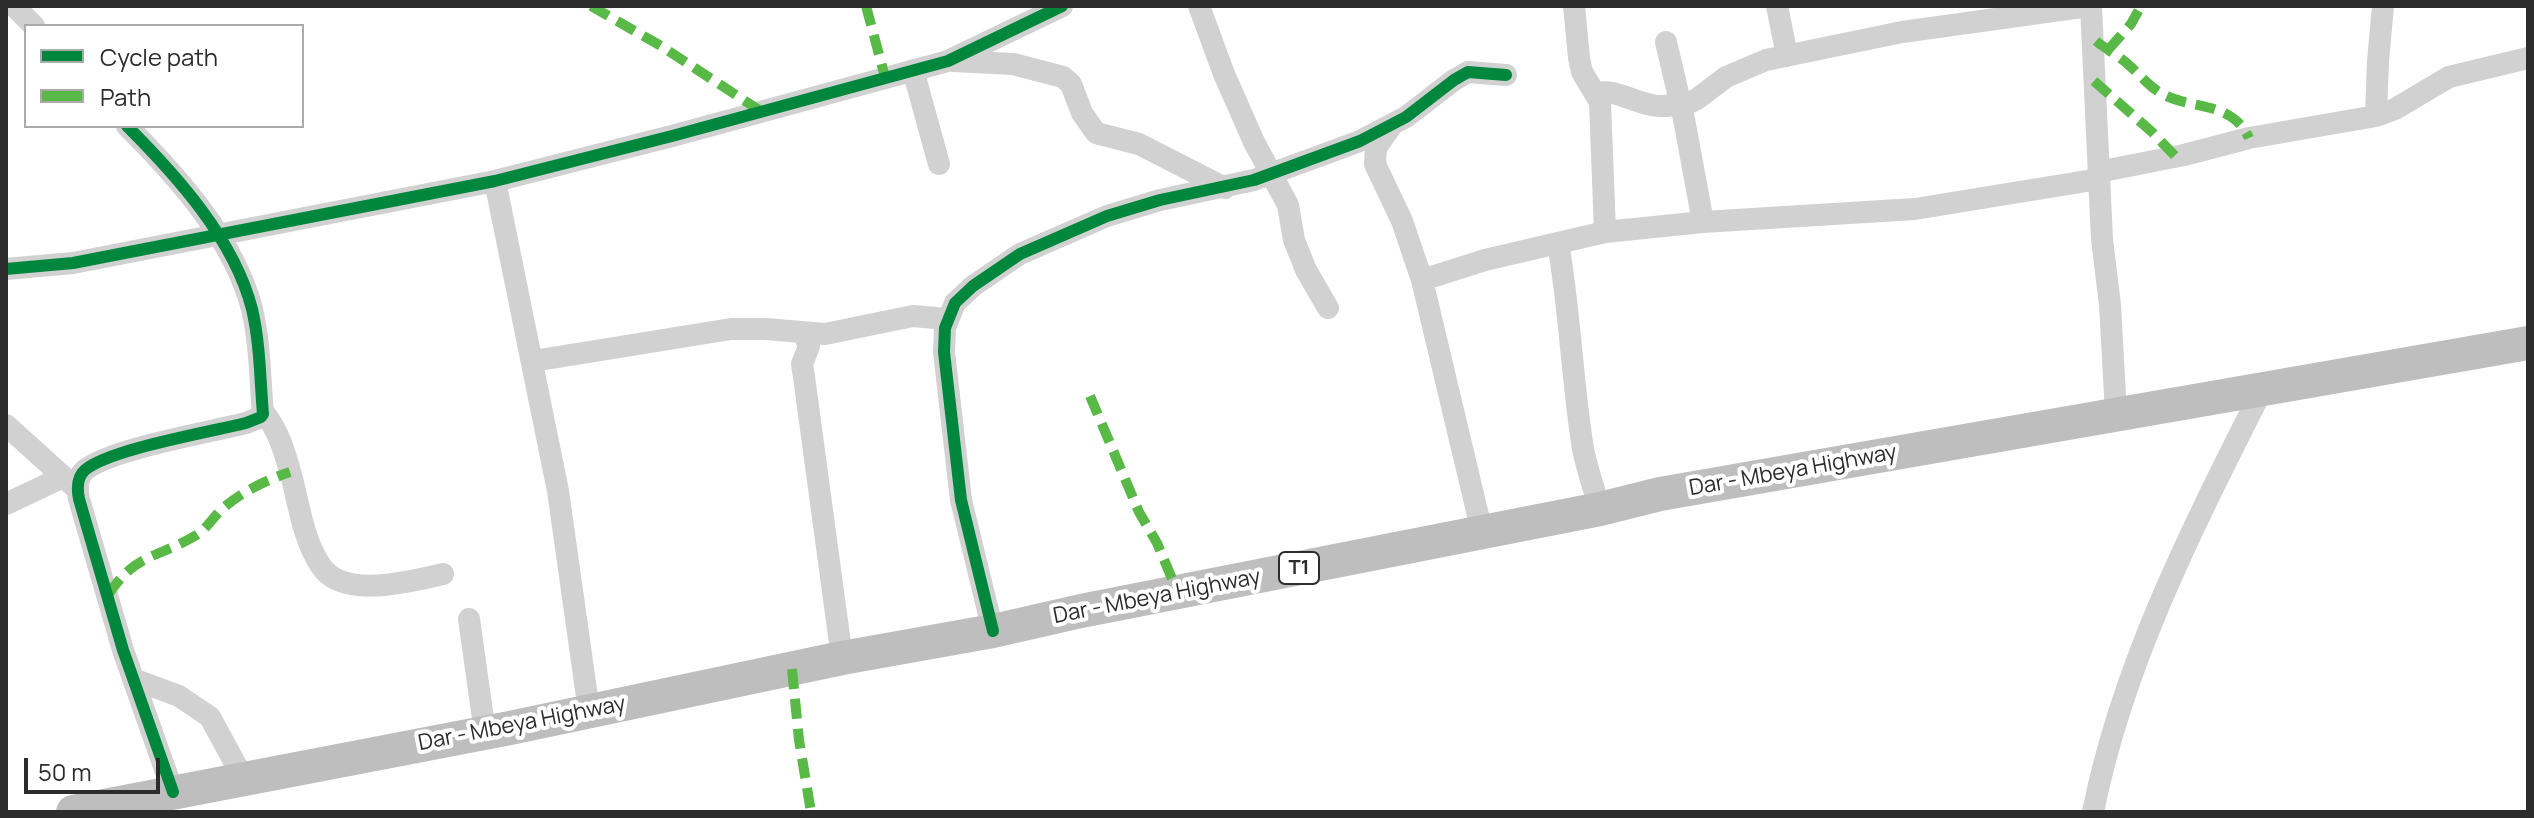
<!DOCTYPE html>
<style>
body{margin:0}
#map{position:relative;width:2534px;height:818px;overflow:hidden;background:#fff;font-family:Manrope,sans-serif}
canvas{display:block}
.frame{position:absolute;inset:0;border:8px solid #2c2c2c;pointer-events:none}
.legend{position:absolute;left:24px;top:24px;width:280px;height:104px;box-sizing:border-box;background:#fff;border:2px solid #ababab;margin:0;padding:10px 14px;list-style:none;font-size:24px;color:#2c2c2c}
.legend li{display:flex;align-items:center;gap:16px;height:40px}
.legend b{width:40px;border:2px solid #ababab}
.scale{position:absolute;left:24px;top:758px;width:136px;height:36px;box-sizing:border-box;border:4px solid #2c2c2c;border-top:0;padding-left:10px;font-size:24px;line-height:28px;white-space:nowrap;color:#2c2c2c;-webkit-text-stroke:6px #fff;paint-order:stroke}
</style>
<div id="map">
<canvas width="2534" height="818"></canvas>
<div class="frame"></div>
<ul class="legend">
<li><b style="height:10px;background:#00873e"></b>Cycle path</li>
<li><b style="height:10px;background:#58b947"></b>Path</li>
</ul>
<div class="scale">50 m</div>
</div>
<script>
const context = document.querySelector('canvas').getContext('2d');
context.lineJoin = 'round';
function strokePath(path, color, width, dash) { context.strokeStyle = color; context.lineWidth = width; context.lineCap = dash ? 'butt' : 'round'; context.setLineDash(dash || []); context.stroke(path); }
function drawText(font, color, halo, rows, align = 'center') {
  context.font = font + ' Manrope,sans-serif'; context.lineWidth = 8; context.setLineDash([]); context.textBaseline = 'middle'; context.strokeStyle = halo; context.fillStyle = color; for (const [text, x, y, turn = 0] of rows) {
    context.save(); context.translate(x, y); context.rotate((+turn || 0) * Math.PI / 180); context.textAlign = isNaN(turn) ? turn : align; if (halo) context.strokeText(text, 0, 0); context.fillText(text, 0, 0); context.restore();
  }
}
strokePath(new Path2D(`
 M14 6 34 26
 M1199 6 1224 74 1254 142 1288 205 1294 240 1306 270 1328 308
 M1574 6 1579 58 1582 72 1600 102 1605 232
 M1777 6 1787 56
 M2091 6 2102 239 2110 305 2116 413
 M1666 42 1684 119 1703 222
 M953 61 1013 64 1063 77 1071 84 1082 113 1096 133 1139 144 1225 188
 M913 70 939 164
 M1596 93C1623 87 1645 115 1680 103
 M1681 107 1697 99 1726 77 1766 60 1902 32 2089 6
 M2376 116 2378 61 2383 6
 M127 126C177 176 234 239 252 309 260 343 260 379 263 414L261 417 246 423C210 432 110 449 85 470 77 477 77 489 79 499L123 650 173 792
 M1390 128 1376 148 1375 164 1402 221 1422 280 1482 532
 M2098 172 2184 155 2249 138 2376 116 2395 109 2449 77 2528 58
 M495 181 558 491 589 711
 M1558 243C1570 311 1572 380 1583 449 1587 469 1594 489 1600 509
 M6 269 73 263 495 181 672 136 948 61 1062 6
 M1422 280 1485 260 1605 232 1703 222 1915 209 2099 179
 M804 334 809 346 802 364 804 377 842 658
 M533 361 731 329H766L825 334 913 316 947 319
 M263 411C279 431 285 453 292 478 299 507 304 541 321 566 343 600 411 581 443 574
 M6 425 78 490
 M6 504 63 477
 M469 619 485 733
 M993 631 961 500 944 352 945 328 955 303 973 286 1020 254 1107 216 1160 200 1254 180 1360 141 1406 117 1454 80 1468 72 1506 75
 M133 679 179 696 210 717 243 778
 M2093 812C2123 662 2194 525 2262 390`), '#d1d1d1', 22);
strokePath(new Path2D(`
 M73 812 510 728 842 658 993 631 1081 611 1600 509 1660 494 2528 343`), '#bebebe', 34);
strokePath(new Path2D(`
 M591 6 661 46 759 110
 M866 6 885 77
 M2096 41C2107 50 2121 57 2131 67 2140 75 2148 85 2159 92 2189 111 2231 99 2249 138
 M2108 50 2131 24 2141 6
 M2094 81 2152 132 2175 156
 M1090 396 1139 512 1157 543 1178 593
 M108 595C136 553 155 559 193 537 205 531 211 520 220 511 239 493 266 480 290 472
 M792 669 799 740 811 812`), '#58b947', 10, [20, 10]);
strokePath(new Path2D(`
 M127 126C177 176 234 239 252 309 260 343 260 379 263 414L261 417 246 423C210 432 110 449 85 470 77 477 77 489 79 499L123 650 173 792
 M6 269 73 263 495 181 672 136 948 61 1062 6
 M993 631 961 500 944 352 945 328 955 303 973 286 1020 254 1107 216 1160 200 1254 180 1360 141 1406 117 1454 80 1468 72 1506 75`), '#00873e', 12);
for (const [x, y, w] of [
 [1299,568,40]
]) { const box = new Path2D(); box.roundRect(x - w / 2, y - 16, w, 32, 6); context.fillStyle = '#fff'; context.fill(box); strokePath(box, '#2c2c2c', 2); }
drawText('bold 20px', '#2c2c2c', null, [
 ["T1",1299,568]
]);
drawText('22px', '#2c2c2c', '#fff', [
 ["Dar - Mbeya Highway",1793,471,-10],
 ["Dar - Mbeya Highway",1157,597,-11],
 ["Dar - Mbeya Highway",522,724,-11]
]);
</script>
